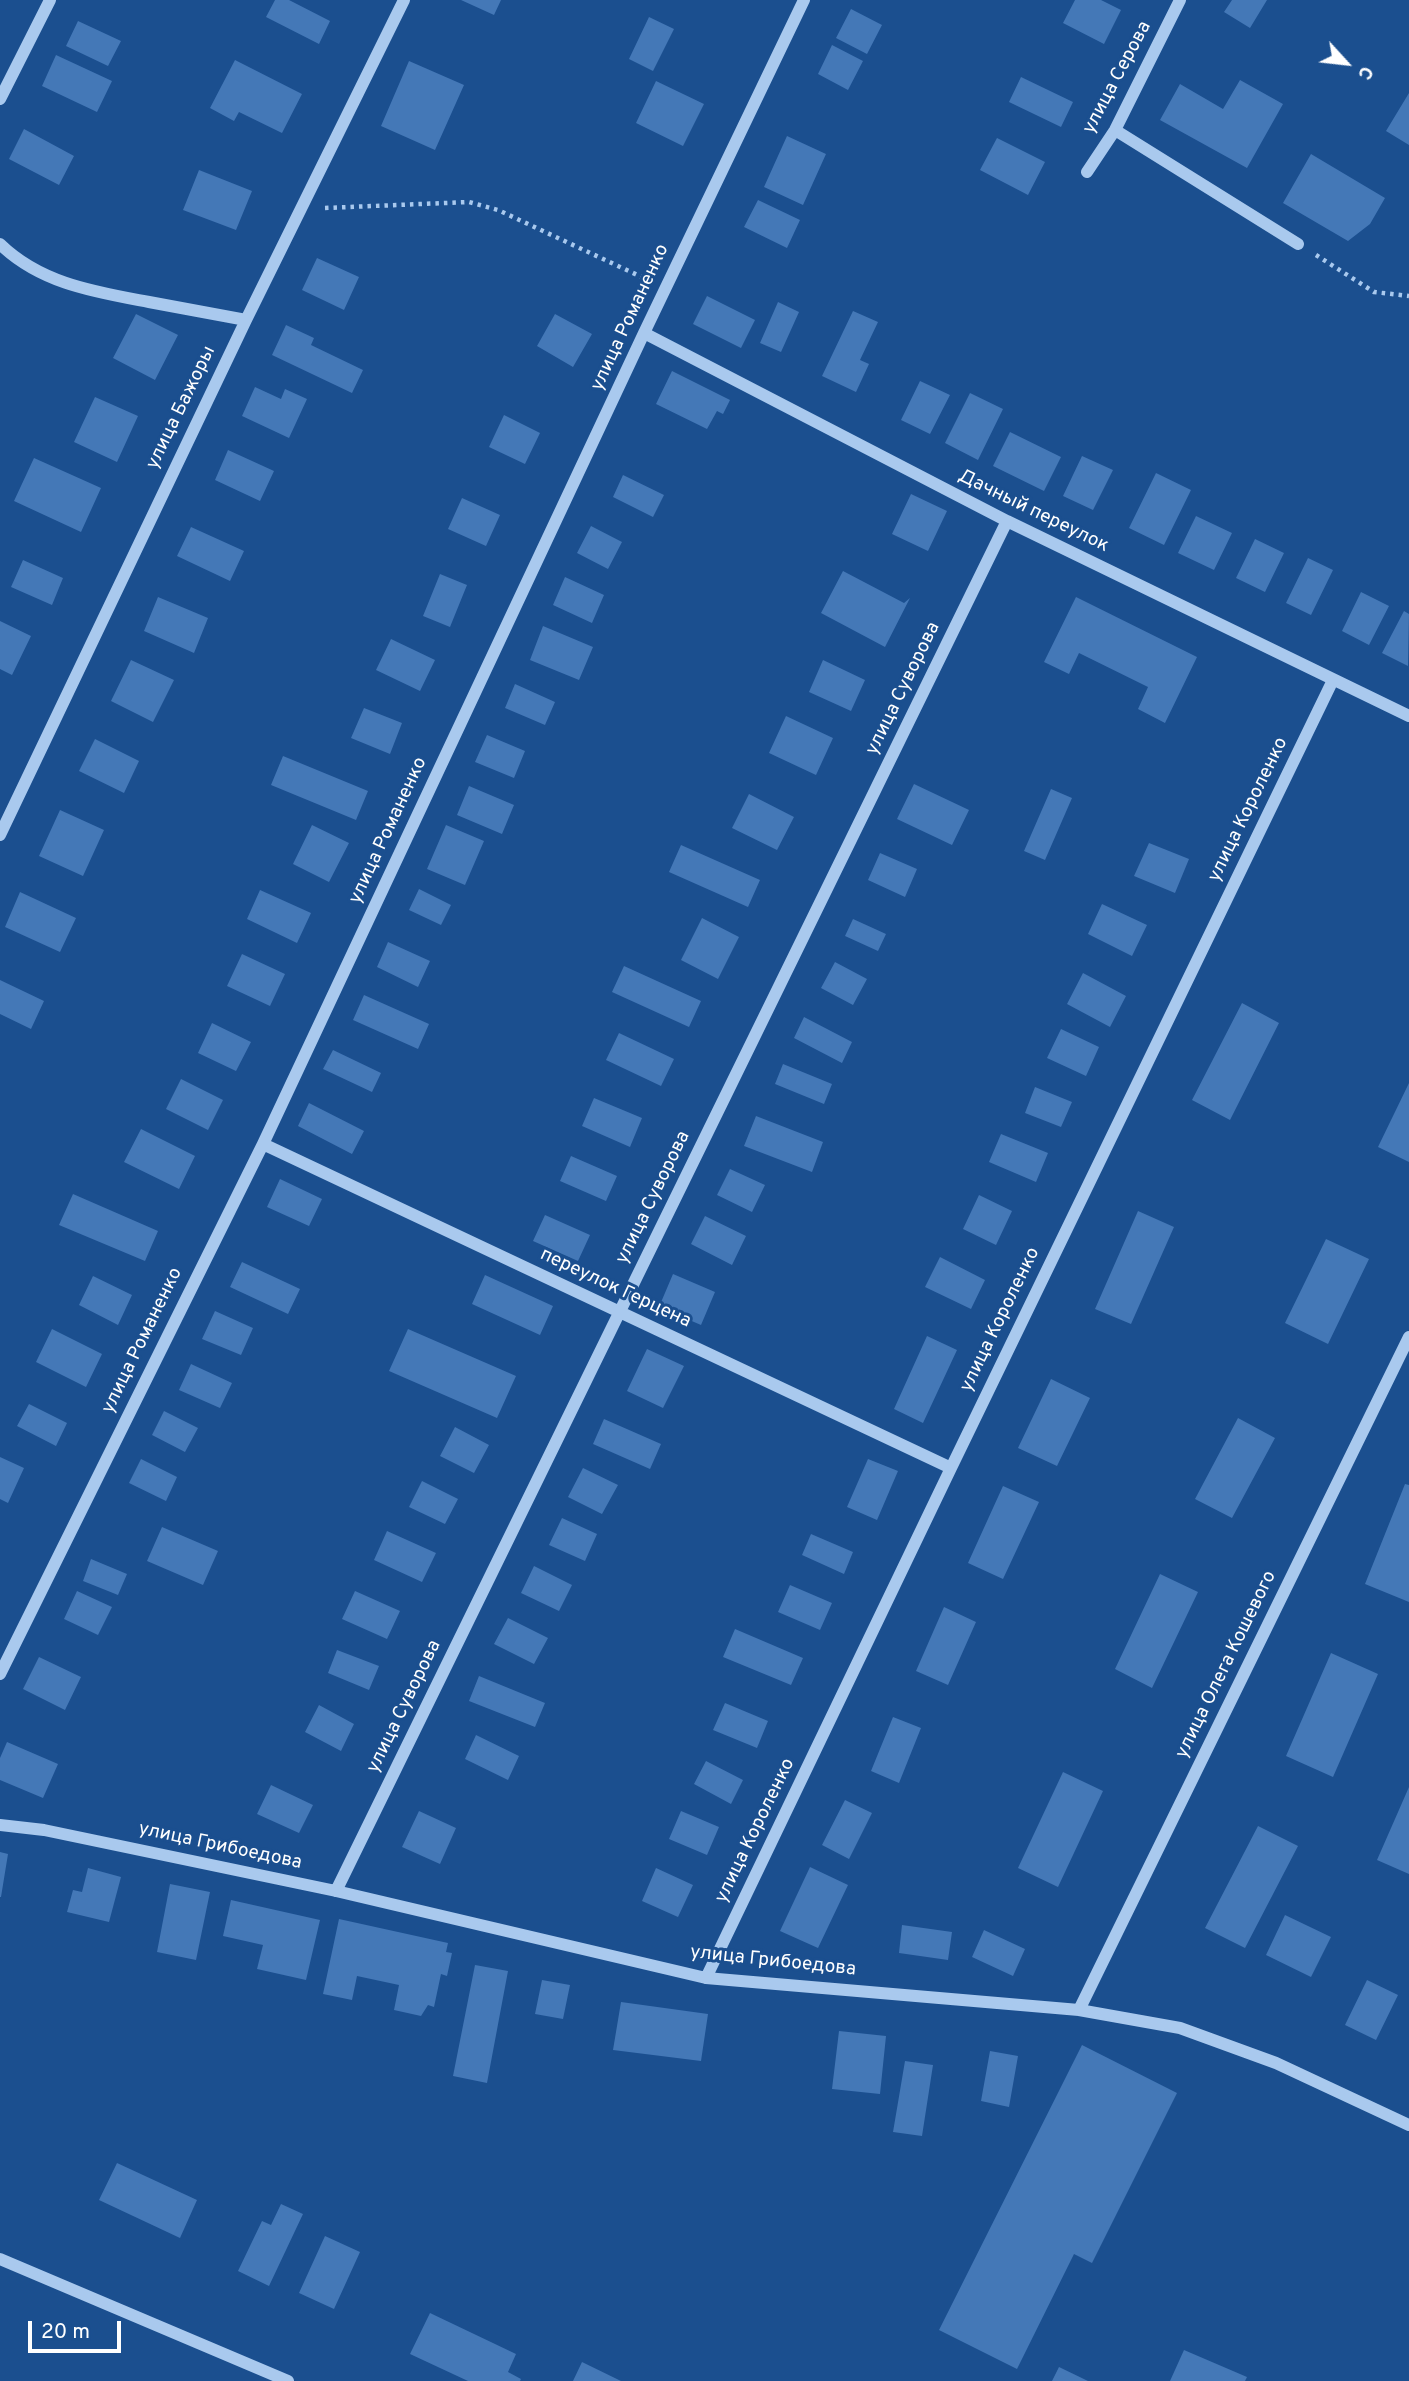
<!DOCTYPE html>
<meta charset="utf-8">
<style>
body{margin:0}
#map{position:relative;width:1409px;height:2381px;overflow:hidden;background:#1b4f8f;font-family:Overpass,sans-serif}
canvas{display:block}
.north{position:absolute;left:1311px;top:28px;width:70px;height:70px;-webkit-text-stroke:5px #1b4f8f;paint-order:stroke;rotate:117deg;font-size:19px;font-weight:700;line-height:28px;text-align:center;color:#fff}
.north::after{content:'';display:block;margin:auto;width:24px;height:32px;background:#fff;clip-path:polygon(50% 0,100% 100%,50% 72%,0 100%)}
.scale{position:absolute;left:28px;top:2321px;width:93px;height:32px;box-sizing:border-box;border:4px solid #fff;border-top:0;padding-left:9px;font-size:21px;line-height:24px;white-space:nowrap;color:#fff;-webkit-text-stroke:5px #1b4f8f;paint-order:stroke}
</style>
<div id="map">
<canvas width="1409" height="2381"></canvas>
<div class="north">С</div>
<div class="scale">20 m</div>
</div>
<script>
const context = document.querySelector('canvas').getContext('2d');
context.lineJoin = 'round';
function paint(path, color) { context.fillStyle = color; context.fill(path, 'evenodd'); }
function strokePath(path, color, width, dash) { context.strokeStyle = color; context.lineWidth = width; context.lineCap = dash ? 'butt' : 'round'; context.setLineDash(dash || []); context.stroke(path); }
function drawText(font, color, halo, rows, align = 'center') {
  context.font = font + ' Overpass,sans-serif'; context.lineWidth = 6; context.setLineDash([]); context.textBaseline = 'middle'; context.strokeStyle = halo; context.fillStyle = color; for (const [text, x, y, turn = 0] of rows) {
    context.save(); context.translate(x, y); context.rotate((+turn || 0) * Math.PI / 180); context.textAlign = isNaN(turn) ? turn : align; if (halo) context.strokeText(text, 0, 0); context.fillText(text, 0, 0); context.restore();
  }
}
paint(new Path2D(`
 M275 0H289L330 21 319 44 266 17Z
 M461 0H501L494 15Z
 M1075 0H1101L1121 10 1104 44 1063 23Z
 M1232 0H1267L1250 28 1224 12Z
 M851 9 882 25 867 54 836 38Z
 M649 17 674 29 653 71 629 59Z
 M78 21 121 41 108 66 66 46Z
 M832 45 863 61 848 90 818 74Z
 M56 55 112 81 97 112 42 86Z
 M235 60 302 94 282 133 239 112 234 121 210 108Z
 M409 61 464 85 435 150 381 126Z
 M1021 77 1073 102 1061 127 1009 102Z
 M1240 80 1283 104 1247 168 1160 120 1180 84 1223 109Z
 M656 81 704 104 683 146 636 123Z
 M1409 93V145L1386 131Z
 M24 129 74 156 59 185 9 159Z
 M787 136 826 154 803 205 764 187Z
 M997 138 1045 162 1028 195 980 170Z
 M1311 154 1385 198 1370 224 1348 241 1283 203Z
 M199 170 252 191 236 230 183 210Z
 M758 200 800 220 787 248 744 227Z
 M317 258 359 277 344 310 302 290Z
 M707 296 755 320 741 348 693 324Z
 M778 302 799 312 781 352 760 343Z
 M853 311 878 322 860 360 869 364 856 392 822 376Z
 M136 314 178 335 155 380 113 358Z
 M555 314 592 334 573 367 537 346Z
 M286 325 314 338 311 345 363 370 352 393 272 355Z
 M672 371 730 400 723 414 717 411 707 429 656 404Z
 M920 381 950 395 930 434 901 420Z
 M255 387 281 399 285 389 307 399 289 438 242 416Z
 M970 393 1003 409 978 460 945 443Z
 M95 397 138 416 117 462 74 442Z
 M504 415 540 433 525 464 489 447Z
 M1010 432 1061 457 1044 491 993 466Z
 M228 450 274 471 260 501 215 480Z
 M1082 456 1113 470 1093 510 1063 496Z
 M34 458 101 488 81 532 14 501Z
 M1156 473 1191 490 1164 545 1129 528Z
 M623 475 664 495 653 517 613 497Z
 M911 494 947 511 928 551 892 534Z
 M462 498 500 515 486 546 448 529Z
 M1196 516 1232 533 1214 570 1178 553Z
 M591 526 622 542 608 569 577 553Z
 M191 527 244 551 230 581 177 556Z
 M1255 539 1284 553 1265 592 1236 578Z
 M1308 558 1333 570 1311 615 1286 603Z
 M23 560 63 578 52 605 11 587Z
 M843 571 904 603 910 598 885 647 821 613Z
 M440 574 467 585 450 627 423 616Z
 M565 577 604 595 592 623 553 605Z
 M1361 592 1389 606 1369 645 1342 631Z
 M158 597 208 618 194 653 144 631Z
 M1076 597 1197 657 1165 723 1138 709 1148 687 1079 653 1069 674 1044 662Z
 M1404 611 1409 614 1408 666 1382 653Z
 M0 621 31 636 12 675 0 669Z
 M543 626 593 647 579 680 530 660Z
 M391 639 435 660 420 691 376 670Z
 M131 660 174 680 153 722 111 701Z
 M823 660 865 680 851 711 809 692Z
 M515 684 555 702 545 725 505 708Z
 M364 708 402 723 390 754 351 738Z
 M786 716 833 738 816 775 769 753Z
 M487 735 525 751 514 778 475 762Z
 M95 739 139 761 124 793 79 771Z
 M283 756 368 791 356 820 271 785Z
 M914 784 969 810 952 845 897 819Z
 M469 786 514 805 502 834 457 815Z
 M1051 789 1072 798 1045 860 1024 851Z
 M749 794 794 817 777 850 732 828Z
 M60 810 104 830 83 876 39 856Z
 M312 825 349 843 329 882 293 864Z
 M446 825 484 841 465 885 427 869Z
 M1149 843 1189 859 1175 893 1134 876Z
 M681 845 760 880 748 907 669 872Z
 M880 853 917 869 905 897 868 880Z
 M419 889 451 905 441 925 409 910Z
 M260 890 311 913 297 943 247 919Z
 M20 892 76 918 60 952 5 927Z
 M1102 904 1147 925 1132 956 1088 934Z
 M702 918 739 937 718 979 681 960Z
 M853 919 886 934 878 951 845 936Z
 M388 942 430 961 418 987 377 967Z
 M242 954 285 974 270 1006 227 986Z
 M835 962 867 979 853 1005 821 988Z
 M624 966 701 1001 689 1027 612 992Z
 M1083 973 1126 996 1110 1027 1067 1004Z
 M0 980 44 1001 31 1029 0 1014Z
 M364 995 429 1024 418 1049 353 1020Z
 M1242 1003 1279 1023 1230 1120 1192 1100Z
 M804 1017 852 1042 842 1063 794 1038Z
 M212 1023 251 1042 236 1071 198 1053Z
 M1061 1029 1099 1047 1086 1076 1047 1058Z
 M619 1033 674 1059 661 1086 606 1060Z
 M333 1050 381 1073 372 1092 323 1069Z
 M783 1064 832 1084 824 1104 775 1084Z
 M181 1079 223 1100 208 1130 166 1109Z
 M1409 1083V1162L1378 1147Z
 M1035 1087 1072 1102 1061 1127 1025 1113Z
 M594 1098 642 1118 630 1147 582 1126Z
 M309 1103 364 1131 352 1154 298 1126Z
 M756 1116 823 1142 812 1172 744 1146Z
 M141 1129 195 1156 179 1189 124 1162Z
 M1001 1134 1048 1153 1036 1182 989 1162Z
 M571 1156 617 1176 606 1201 560 1181Z
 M730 1169 765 1185 752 1212 717 1195Z
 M280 1179 322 1199 309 1226 267 1207Z
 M73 1194 158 1231 145 1261 59 1225Z
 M979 1195 1012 1211 996 1245 963 1229Z
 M1138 1211 1174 1227 1131 1324 1095 1309Z
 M545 1215 590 1235 578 1261 533 1241Z
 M705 1216 746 1236 732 1265 691 1244Z
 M1326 1239 1369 1259 1328 1344 1285 1323Z
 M940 1257 985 1280 971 1309 925 1287Z
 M242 1262 300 1289 288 1314 230 1287Z
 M673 1274 715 1292 701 1325 659 1307Z
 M485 1275 553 1306 540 1335 472 1304Z
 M93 1276 132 1295 118 1325 79 1305Z
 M215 1311 253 1328 241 1355 202 1339Z
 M52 1329 102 1354 86 1387 36 1362Z
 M408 1329 516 1376 497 1418 389 1371Z
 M927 1336 957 1350 923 1423 894 1409Z
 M647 1349 684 1366 663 1408 627 1391Z
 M191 1364 232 1383 220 1408 179 1390Z
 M1051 1379 1090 1398 1057 1466 1018 1448Z
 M29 1404 67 1423 56 1446 17 1426Z
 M164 1411 198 1428 185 1452 152 1435Z
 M1238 1418 1275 1438 1232 1518 1195 1499Z
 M604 1419 661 1444 650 1469 593 1444Z
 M455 1427 489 1445 474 1473 440 1456Z
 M0 1457 24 1468 8 1503 0 1499Z
 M141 1459 177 1477 166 1501 129 1483Z
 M868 1459 898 1471 877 1520 847 1507Z
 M583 1468 618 1485 602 1514 568 1497Z
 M422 1481 458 1499 445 1524 409 1507Z
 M1405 1484 1409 1485V1602L1365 1584Z
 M1003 1486 1039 1502 1003 1579 968 1563Z
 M562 1518 597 1534 585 1561 549 1545Z
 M162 1527 218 1551 203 1585 147 1561Z
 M387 1531 436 1553 422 1582 374 1560Z
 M811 1534 853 1552 844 1574 802 1555Z
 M91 1559 127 1574 118 1595 83 1581Z
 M534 1566 572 1585 559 1611 521 1593Z
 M1160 1574 1198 1592 1152 1688 1115 1669Z
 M790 1585 832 1603 820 1630 778 1612Z
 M77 1591 112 1607 98 1635 64 1619Z
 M355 1591 400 1611 387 1639 342 1619Z
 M944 1607 976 1622 948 1685 916 1671Z
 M508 1618 548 1638 534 1664 494 1644Z
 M735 1629 803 1658 791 1685 723 1657Z
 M337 1650 379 1666 369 1690 328 1673Z
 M1331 1653 1378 1674 1333 1777 1286 1756Z
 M39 1657 81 1677 65 1710 23 1689Z
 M479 1676 545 1703 535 1727 469 1701Z
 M725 1703 768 1721 757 1748 713 1730Z
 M319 1705 354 1724 341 1751 305 1732Z
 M893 1717 921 1728 899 1783 871 1771Z
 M476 1735 519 1756 508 1780 465 1759Z
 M7 1742 58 1764 43 1798 0 1780V1758Z
 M706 1761 743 1780 731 1804 694 1784Z
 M1063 1772 1103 1791 1058 1887 1018 1868Z
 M271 1785 313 1805 299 1833 257 1814Z
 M1409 1787V1874L1377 1860Z
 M845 1800 872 1813 849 1859 822 1845Z
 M419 1811 456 1828 440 1864 402 1847Z
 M681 1811 719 1827 707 1855 669 1839Z
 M1258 1826 1298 1846 1245 1948 1205 1928Z
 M0 1852 8 1854 1 1897H0Z
 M810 1867 848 1885 818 1948 780 1931Z
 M88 1868 121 1877 109 1922 67 1912 73 1890 82 1892Z
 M656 1868 693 1885 678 1917 642 1901Z
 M170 1884 210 1892 196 1960 157 1952Z
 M231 1900 320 1920 306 1980 257 1969 263 1945 223 1936Z
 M1285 1915 1331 1937 1311 1977 1266 1955Z
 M339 1919 448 1943 446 1952 452 1953 447 1976 441 1974 434 2007 428 2005 421 2016 394 2010 399 1985 357 1976 352 2000 323 1994Z
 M902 1925 952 1932 948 1960 899 1953Z
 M984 1930 1025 1949 1013 1976 972 1957Z
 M475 1965 508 1971 487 2083 453 2076Z
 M542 1980 570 1985 563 2019 535 2014Z
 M1367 1980 1398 1995 1376 2040 1345 2025Z
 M621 2002 708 2014 701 2061 613 2050Z
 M839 2031 886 2036 880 2094 832 2089Z
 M1082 2045 1177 2093 1092 2263 1074 2254 1017 2369 939 2330Z
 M990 2051 1018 2056 1009 2107 981 2101Z
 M905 2061 933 2065 922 2136 893 2132Z
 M117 2163 197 2200 180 2238 99 2200Z
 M281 2204 303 2214 269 2286 238 2271 262 2221 271 2225Z
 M325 2236 360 2252 334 2309 299 2293Z
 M430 2313 516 2354 508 2372 521 2379 520 2381H468L410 2354Z
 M1184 2350 1247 2377 1245 2381H1170Z
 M582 2362 621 2381H573Z
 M1059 2367 1088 2381H1052Z`), '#4478b7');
strokePath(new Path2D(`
 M325 208 469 202 498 210 646 279
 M1316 255 1374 292 1409 296`), '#a9c9ee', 4.5, [3.5, 5]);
strokePath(new Path2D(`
 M0 99 50 0
 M1115 130 1298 244
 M1087 172 1115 130 1180 0
 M0 244C41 284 96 292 149 302 181 308 214 314 246 320
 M644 333 1007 521 1409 716
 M0 835 246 320 404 0
 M263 1144 951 1468
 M0 1674 263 1144 644 333 804 0
 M0 1825 44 1830 336 1891 706 1978 1079 2010 1180 2028 1276 2063 1409 2125
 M336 1891 1007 521
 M706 1978 951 1468 1333 680
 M1079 2010 1409 1337
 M0 2259 288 2381`), '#a9c9ee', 12);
drawText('19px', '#fff', '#1b4f8f', [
 ["улица Серова",1118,78,-62],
 ["улица Романенко",631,318,-65],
 ["улица Бажоры",182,408,-64],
 ["Дачный переулок",1033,512,26],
 ["улица Суворова",904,689,-64],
 ["улица Короленко",1249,810,-64],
 ["улица Романенко",389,831,-65],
 ["улица Суворова",654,1198,-64],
 ["переулок Герцена",615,1289,25],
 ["улица Короленко",1001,1320,-64],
 ["улица Романенко",143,1341,-64],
 ["улица Олега Кошевого",1227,1665,-64],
 ["улица Суворова",405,1707,-64],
 ["улица Короленко",756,1831,-64],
 ["улица Грибоедова",220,1847,12],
 ["улица Грибоедова",773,1962,6]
]);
</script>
